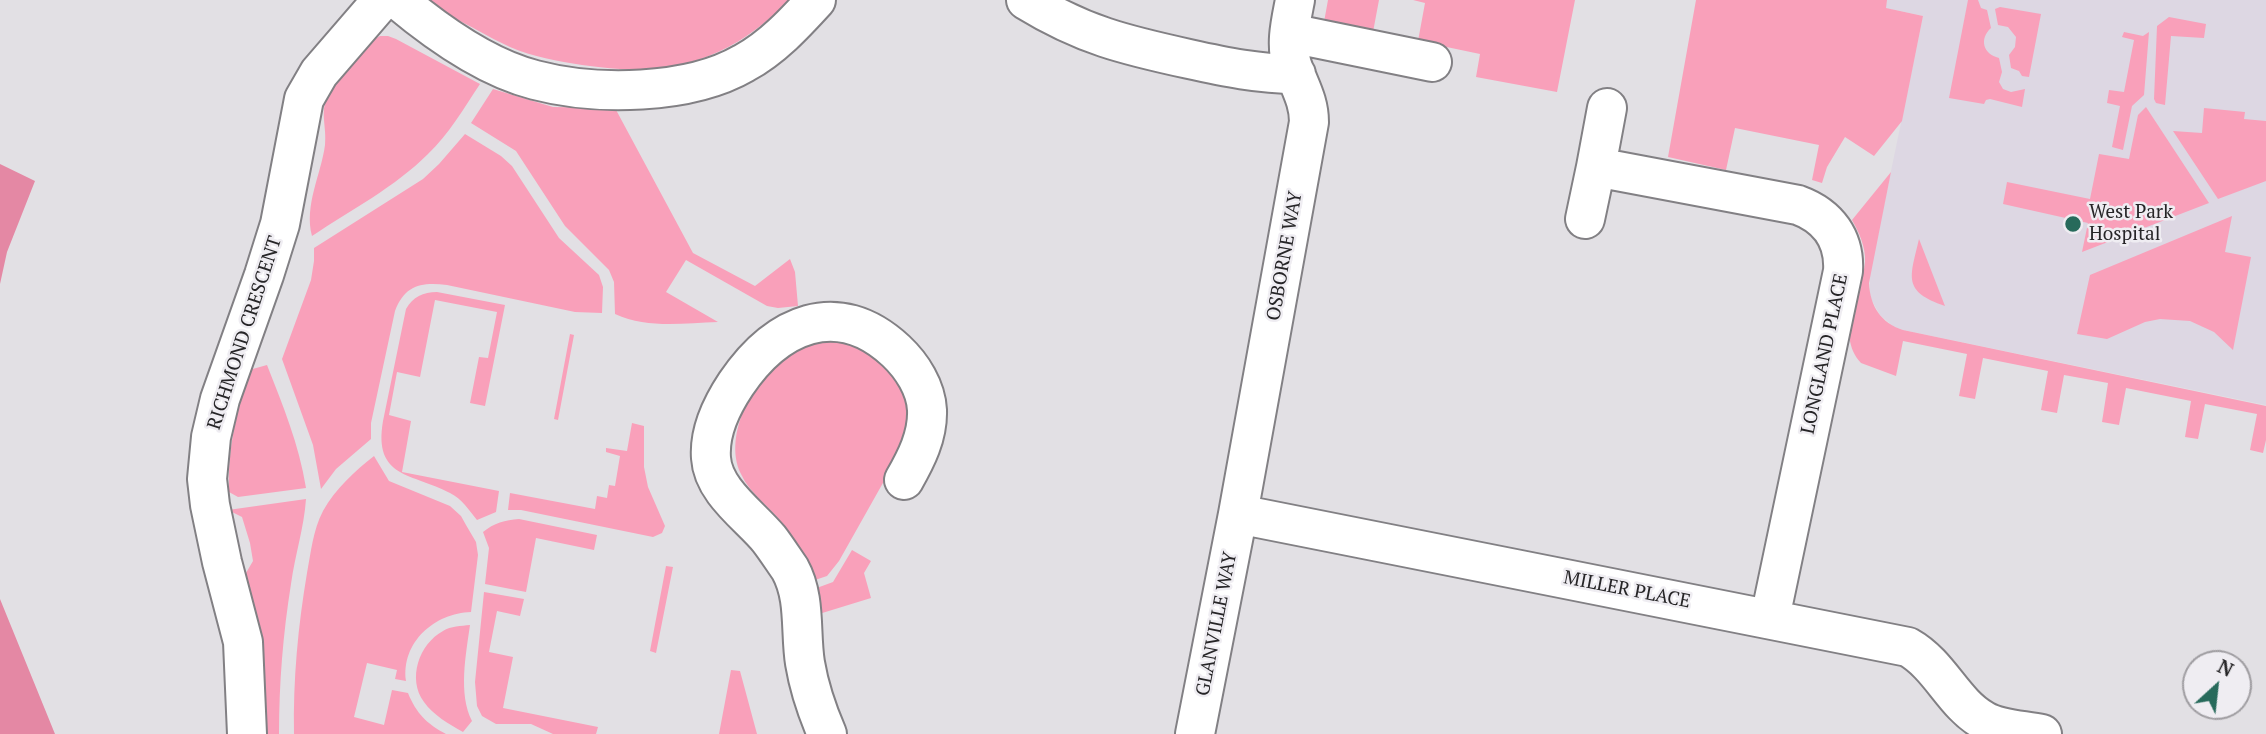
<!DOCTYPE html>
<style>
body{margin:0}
#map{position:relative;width:2266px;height:734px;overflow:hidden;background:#e2e0e4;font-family:"PT Serif",serif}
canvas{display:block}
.north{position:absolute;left:2182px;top:650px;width:70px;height:70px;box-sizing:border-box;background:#efedf2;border:2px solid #9f9da1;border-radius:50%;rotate:27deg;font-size:19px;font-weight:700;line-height:28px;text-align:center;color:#262527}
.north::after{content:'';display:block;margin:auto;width:24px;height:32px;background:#276a5b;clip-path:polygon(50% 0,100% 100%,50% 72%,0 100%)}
</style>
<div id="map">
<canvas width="2266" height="734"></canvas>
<div class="north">N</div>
</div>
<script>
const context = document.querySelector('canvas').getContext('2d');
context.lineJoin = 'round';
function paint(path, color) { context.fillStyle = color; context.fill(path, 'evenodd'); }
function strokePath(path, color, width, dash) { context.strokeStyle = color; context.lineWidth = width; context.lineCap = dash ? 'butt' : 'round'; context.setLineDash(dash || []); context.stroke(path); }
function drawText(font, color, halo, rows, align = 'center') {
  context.font = font + ' "PT Serif",serif'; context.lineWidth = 5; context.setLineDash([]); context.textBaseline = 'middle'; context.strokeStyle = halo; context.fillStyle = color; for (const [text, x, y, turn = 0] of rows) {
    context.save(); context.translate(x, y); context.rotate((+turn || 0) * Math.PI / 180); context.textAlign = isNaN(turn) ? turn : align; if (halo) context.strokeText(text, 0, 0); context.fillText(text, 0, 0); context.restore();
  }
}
paint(new Path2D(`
 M1887 0H2266V405L1903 330 1894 327 1880 315 1870 297V273L1923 16 1885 8Z`), '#ddd7e3');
paint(new Path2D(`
 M427 0H791C769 19 746 40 718 52 671 73 632 72 582 65 558 61 533 57 510 47 499 42 488 36 477 30 460 21 442 12 427 0Z
 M1328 0H1379L1373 32 1324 22Z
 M1413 0H1575L1557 92 1476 77 1480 54 1418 41 1425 3Z
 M1696 0H1887L1886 8 1923 16 1902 121 1874 156 1845 137 1827 167 1822 183 1812 180 1819 145 1735 128 1726 170 1668 157Z
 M1968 0H1978L1981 8 1987 10 1991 28C1979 39 1983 54 1999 58L2002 72 1999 82 2003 89 2011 92 2025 89 2022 107 1990 99 1986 100 1984 104 1949 98Z
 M2000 7 2041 14 2029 77 2022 76 2019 71 2011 68 2009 55 2015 47 2016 37 2008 27 1998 25 1995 9Z
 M2169 17 2206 24 2204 38 2171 36 2165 105 2156 103 2154 99 2157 26Z
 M2124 32 2143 36 2149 32 2144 95 2132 106 2123 150 2112 147 2120 106 2107 103 2109 90 2124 92 2134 40 2122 37Z
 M380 36H388L396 39 480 84C464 108 449 134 428 154 395 187 351 210 312 236 304 205 321 175 325 145 327 128 320 113 327 97 335 80 364 44 380 36Z
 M493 89 553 107 615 108 693 253 755 286 790 259 795 272 798 306 778 308 767 306 686 260 666 292 718 322C683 323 648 329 615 314L614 282 609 270 565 226 516 151 471 123Z
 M2146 107 2209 203 2082 252 2088 223 2003 204 2007 182 2090 199 2099 154 2129 159 2138 115Z
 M2204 108 2245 112 2244 119 2266 121V181L2218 199 2173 131 2202 133Z
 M465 134 501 156 512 166 559 238 599 275 603 287 602 313 575 312 447 285C421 282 405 285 395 311L371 423V439L336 469 321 489 313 445 282 359 311 280 314 261V248L423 179 439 164Z
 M1891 172 1869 283C1870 306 1881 323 1903 330L2266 406V440L2263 453 2250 450 2257 414 2205 404 2198 439 2185 437 2191 401 2126 388 2119 425 2102 422 2108 383 2064 375 2057 413 2041 410 2048 371 1983 358 1975 399 1959 396 1967 354 1903 341 1896 376 1861 363C1834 332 1862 296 1865 262 1866 248 1859 232 1852 220Z
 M2232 216 2225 252 2251 257 2233 350 2214 332 2190 321 2160 319 2145 322 2107 339 2077 334 2090 275Z
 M1919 239 1945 306C1902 291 1910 278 1919 239Z
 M437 292 505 305 485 406 470 403 479 357 488 358 497 312 435 300 420 377 397 372 389 415 411 421 402 472 499 491 496 512 477 520C469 510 462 499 450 493 413 473 373 479 383 421L406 309C413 297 423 292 437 292Z
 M570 334 574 335 558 420 554 419Z
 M824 341 854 342 881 361 904 386 908 414 906 434 888 474 839 561 827 576 812 581C803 561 796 540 782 523 769 506 750 494 741 474 722 435 755 375 789 353 799 347 813 344 824 341Z
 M267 365C283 406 299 444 306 488L238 497 229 492C227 450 237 410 249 370Z
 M632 423 644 426V467L648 487 665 526 662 533 653 537 521 510H508L510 493 595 509 597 496 607 498 609 485 615 486 620 456 606 452V448L627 451Z
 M374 456 389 481 450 506 461 516 466 525 476 542 478 555 471 612C435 613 401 642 406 681L395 679 397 670 367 663 354 717 384 725 392 690 408 693C416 713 427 724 446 734H294C293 680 298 626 307 573 311 552 313 530 323 511 335 489 355 471 374 456Z
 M306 499C304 528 295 555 291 584 283 634 279 683 279 734H264L243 578 253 561 250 543 242 517 228 510Z
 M519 519 597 535 594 550 536 538 526 592 485 584 489 548 483 532C494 523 505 520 519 519Z
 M852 550 871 561 864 573 871 598 819 614 814 589 833 582Z
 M666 566 673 567 656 653 650 651Z
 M484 592 524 599 520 616 497 611 489 652 513 657 503 708 598 727 596 734H553L531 724H496L482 716 477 706 475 682Z
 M470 625C466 654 458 694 472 721L463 732C449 724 433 715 424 702 407 679 419 644 443 631 451 626 461 626 470 625Z
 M731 670 740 671 757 734H719Z`), '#f9a0ba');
paint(new Path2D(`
 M0 164 35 181 7 252 0 284Z
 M0 599 55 734H0Z`), '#e488a4');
const minor = new Path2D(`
 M398 0C435 31 487 68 535 80 596 96 689 95 744 63 772 48 795 23 816 0
 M1026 0C1083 35 1125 45 1189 59 1225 67 1259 74 1296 74
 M1290 33 1432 62
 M1607 108 1596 167 1798 205C1828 216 1845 239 1843 271L1770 618
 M1585 219 1596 167
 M1238 514 1908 647C1940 665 1953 703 1983 720 1999 730 2024 730 2042 734
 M247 734 243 642 222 562 210 505 207 479 211 437 220 399 264 275 280 224 304 99 319 73 382 0
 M827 734C817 711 809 687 805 663 800 632 806 598 790 569 783 559 776 548 769 539 749 515 713 491 711 458 709 432 722 405 736 384 776 325 837 296 896 351 912 366 926 388 927 410 928 436 916 459 904 480
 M1195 734 1238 514 1309 122C1309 100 1299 86 1292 65 1285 44 1291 21 1295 0`);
strokePath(minor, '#828084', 42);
strokePath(minor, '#fff', 38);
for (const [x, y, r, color] of [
 [2073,224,9,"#276a5b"]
]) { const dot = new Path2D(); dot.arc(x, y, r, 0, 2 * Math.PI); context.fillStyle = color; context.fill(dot); strokePath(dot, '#efedf2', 2.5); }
drawText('19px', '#262527', '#efedf2', [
 ["West Park",2089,213],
 ["Hospital",2089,235]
], 'left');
drawText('19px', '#262527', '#efedf2', [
 ["OSBORNE WAY",1285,256,-80],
 ["RICHMOND CRESCENT",245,333,-72],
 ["LONGLAND PLACE",1825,354,-78],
 ["MILLER PLACE",1627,590,11],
 ["GLANVILLE WAY",1217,624,-79]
]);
</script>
